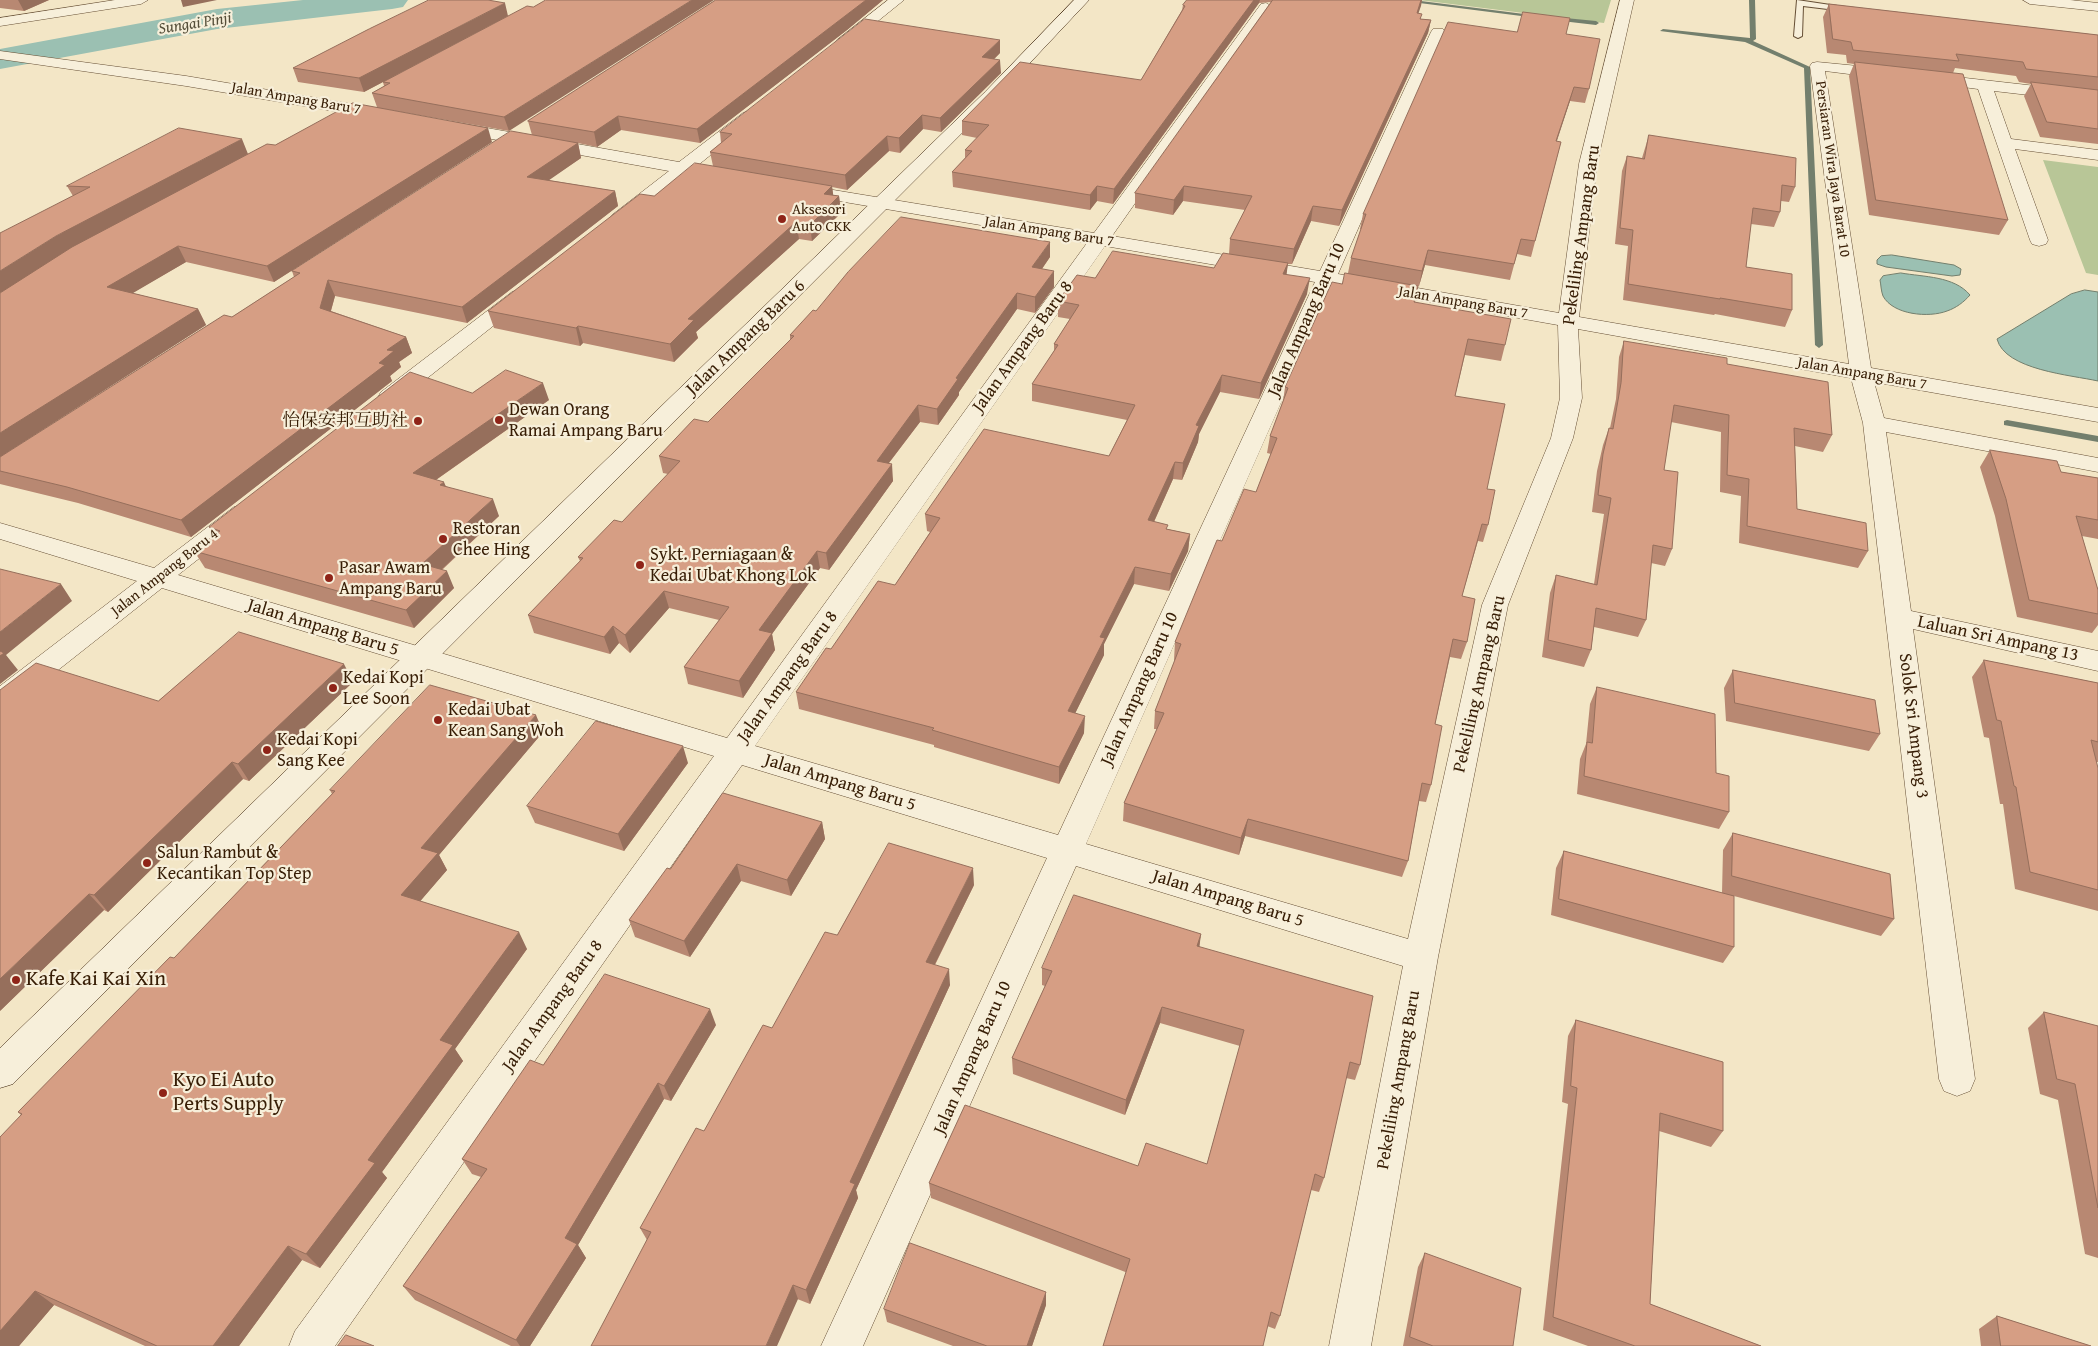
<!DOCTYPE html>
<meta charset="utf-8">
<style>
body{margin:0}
canvas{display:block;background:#f3e6c6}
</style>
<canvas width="2098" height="1346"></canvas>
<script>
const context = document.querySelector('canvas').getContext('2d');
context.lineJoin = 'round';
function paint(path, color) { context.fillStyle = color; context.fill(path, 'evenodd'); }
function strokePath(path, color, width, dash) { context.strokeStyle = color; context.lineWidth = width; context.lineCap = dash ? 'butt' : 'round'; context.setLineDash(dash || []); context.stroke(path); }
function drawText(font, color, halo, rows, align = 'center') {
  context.font = font + ' "Gentium Book Plus","Noto Serif SC",serif'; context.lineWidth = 4.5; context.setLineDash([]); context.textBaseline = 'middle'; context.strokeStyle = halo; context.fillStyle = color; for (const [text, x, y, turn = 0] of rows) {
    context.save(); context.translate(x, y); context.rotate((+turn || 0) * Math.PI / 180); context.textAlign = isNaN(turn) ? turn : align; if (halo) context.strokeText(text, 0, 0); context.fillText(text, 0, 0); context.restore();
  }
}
paint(new Path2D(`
 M1419 0H1611L1604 23Z
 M2043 160 2098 167V275L2086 273Z`), '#b8c697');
const water = new Path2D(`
 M1892 255 1954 265 1961 269 1960 275 1952 276 1886 267 1877 264V260L1881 256Z
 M1901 273C1924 277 1954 276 1970 295 1964 302 1956 308 1947 311 1929 318 1893 315 1883 296 1881 291 1881 285 1880 280L1883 276Z
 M2085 290 2098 292V381C2071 375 2005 370 1997 339L2071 294Z`);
paint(water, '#9bc0b2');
strokePath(water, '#737f6d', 1);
paint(new Path2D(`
 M1396 0H1413L1540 16 1537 18Z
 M1749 0H1755L1756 39 1753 41 1810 67 1823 345 1819 348 1815 345 1804 68 1745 42 1660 31 1663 29 1750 38Z
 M1555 17 1596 21 1599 23 1596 25 1553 20Z
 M2007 420 2098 436V442L2004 425V421Z`), '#737f6d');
paint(new Path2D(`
 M303 0H408L403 7 392 9 217 29 0 69V49L217 9Z`), '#9bc0b2');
const lane = new Path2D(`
 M1797 0 1844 7 1847 9 1844 11 1803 6 1802 36 1798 38 1794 36Z`);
const street = new Path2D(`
 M115 0H148L141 4 0 26V18Z
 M888 0H904L847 46H837L835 43 837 40Z
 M1620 0H1634L1597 164 1579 317 1849 364 1810 66 1812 63 1817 62 1889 69 1894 71 1897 74 1894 77 1889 79 1825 71 1871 368 2098 408V422L1874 382 1884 418 2098 458V472L1886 432 1911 611 2098 651V671L1913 629 1975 1079 1970 1091 1957 1096 1944 1091 1939 1079 1863 423 1851 378 1578 329 1582 398 1573 438 1508 605 1438 957 1371 1346H1329L1403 966 1076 866 863 1346H821L1047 858 742 765 335 1346H289L295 1331 714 756 162 588 10 708 0 711V686L137 581 0 539V523L154 568 234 507 243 504 252 507 255 512 252 517 178 575 727 738 1087 243 803 195 797 194 794 190 797 186 803 185 1094 233 1261 4 1266 3 1273 7 1112 236 1320 271 1431 32 1433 29H1443L1445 32 1338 274 1559 313 1579 164ZM1105 246 1315 282 1058 835 755 746ZM1333 285 1558 325 1560 398 1551 438 1482 605 1408 939 1086 844Z
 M2023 0H2070L2098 3V11L2030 4Z
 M0 51 186 76 381 109 387 111 389 114 387 117 381 119 186 86 0 59Z
 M1930 74 2098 93V103L1994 91 2011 139 2098 150V160L2015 149 2048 240 2046 244 2039 246 2032 244 2030 240 1978 89 1925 82 1922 79 1925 76Z
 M749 111 755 113 757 116 755 119 697 166 732 172 735 176 732 180 726 181 686 174 624 223 618 224 612 223 609 219 612 215 669 171 453 132 447 130 445 127 447 124 453 122 679 162 743 113Z
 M519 290 526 292 529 296 526 300 397 402 389 404 381 402 378 397 381 392 512 292Z`);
const secondary = new Path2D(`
 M1074 0H1089L997 98 13 1084 0 1088V1048L985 92Z`);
strokePath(lane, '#664f35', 2);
strokePath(street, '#664f35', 1);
strokePath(secondary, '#371d05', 1);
paint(lane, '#f7efda');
paint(street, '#f7efda');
paint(secondary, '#f7efda');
paint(new Path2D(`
 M0 0H49L24 11 0 8Z
 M716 0H883L847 30 700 143 621 130 597 147 578 143 581 158 548 180 615 191 618 206 467 323 335 296 331 311 406 337 412 353 399 362 401 367 390 376 392 381 191 537 78 503 0 484V457L232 317 294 277 292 271 532 135 528 121Z
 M1187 0H1422L1418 13 1421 19 1431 20 1428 33 1339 226 1311 221 1292 264H1288L1286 274 1307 294 1259 399 1220 392 1199 434 1198 442 1182 480 1173 479 1154 522 1167 529 1190 534 1188 551 1169 591 1134 584 1104 644V655L1075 713 1084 733 1059 784 934 747V745L799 709 796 692 831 649 895 585 930 532 927 531 925 514 1109 456 1127 420 1032 401V384L1054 351V344L1070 319 1058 317V301L1095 278 1214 268 1229 254 1230 239 1245 210 1183 201 1173 215 1135 208V193L1271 2 1259 3 1113 204 1097 201 1090 210 953 187 952 172 965 158V150L977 138 962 135V121L1141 80 1182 10 1183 5Z
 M1829 4 2098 35V144L2040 137 2024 96 2031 84 2019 82 2016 76 1955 68 1953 73 2008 220 1999 235 1869 215 1849 76 1854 64 1847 63 1846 55 1827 53 1823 17Z
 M533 7 509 131 384 109 492 142 274 282 186 262 132 293 198 309 206 325 0 457 73 196 67 186 248 154 275 145 377 107 372 93 384 86 383 82Z
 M508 16 364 92 298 82 293 68Z
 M1517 32 1566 34 1589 89 1585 103 1570 101 1556 141 1561 142 1531 257 1517 254 1510 280 1425 265 1419 286H1418L1415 303 1505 345 1501 361 1465 355 1455 396 1487 489 1488 525 1483 542 1478 541 1462 596 1467 642 1461 659 1450 657 1435 724 1431 785 1426 802 1419 801 1408 861 1402 877 1245 836 1239 855 1123 821 1124 803 1157 729H1154L1155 711 1175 660H1174L1175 642 1222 541 1256 492 1271 454 1267 453 1270 436 1283 402 1285 387 1348 273 1351 258 1361 229H1360L1363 214Z
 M1000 53 994 59 1001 73 941 132 923 129 900 153 889 151 847 190 832 187 833 195 839 196 841 213 812 241 799 239 696 332 698 338 674 362 583 343 580 346 494 328 488 311 654 196 713 166 710 152 721 143 720 132Z
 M1649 135 1795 187 1789 202 1781 201 1780 212 1774 227 1751 224 1746 267 1792 310 1785 327 1715 314 1714 315 1623 300 1628 246 1615 244 1622 171 1627 156 1642 158Z
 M1050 257 1042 269 1054 287 1035 313 1017 309 959 392V395L938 425 920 422 889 463 893 481 829 570 820 568 772 634 775 650 743 698 688 684 684 667 719 620 669 608 630 653 619 643 610 654 534 633 528 615 580 561 578 557 622 522 668 474 663 473 659 456 708 422 790 340V335L816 311Z
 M1624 341 1727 364 1832 435 1823 452 1795 446 1797 509 1868 551 1858 568 1739 543 1741 496 1720 492 1721 432 1671 422 1664 470 1672 549 1665 566 1651 563 1646 620 1638 637 1594 627 1591 650 1584 667 1542 657 1550 593 1556 575 1594 584 1604 514 1592 512 1597 471 1603 445 1609 428H1610L1616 399 1619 357Z
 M472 393 549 400 436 480 446 486 499 516 442 570 454 588 414 628 205 568 194 551 214 535 209 527Z
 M1990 450 2061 472 2098 478V539L2082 536 2098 590V625L2092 633 2017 617 1995 516 1980 467Z
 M1984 660 2098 683V762H2096L2098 768V911L2015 889 2003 804H2000L1989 738 1984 737 1972 677Z
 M1733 670 1880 734 1869 751 1726 721 1724 688Z
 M353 682 249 781 243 779 108 912 104 910 0 1011 158 701Z
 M1597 687 1716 773 1729 812 1719 829 1577 794 1580 759 1586 744 1590 704Z
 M543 732 439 855 447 870 420 901 527 949 455 1049 463 1061 382 1172 387 1178 320 1268 302 1260 239 1346H145L54 1305 19 1346H0L21 1115 18 1112 174 958 332 794 330 790Z
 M688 763 624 851 535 823 527 806Z
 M822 822 825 839 791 896 741 881 690 957 635 937 629 920 670 869Z
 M1733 833 1894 919 1881 936 1734 896V947L1723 963 1551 915 1556 868 1564 851 1722 893 1723 850Z
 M974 885 935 965 950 985 856 1190 858 1198 810 1304 647 1240 640 1228 772 1028 837 935Z
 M1201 934 1199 946 1360 1065 1355 1080 1346 1078 1324 1178 1319 1192 1311 1190 1280 1316 1275 1329 931 1198 929 1183 1138 1166 1207 1164 1240 1046 1160 1023 1125 1115 1013 1074 1012 1058 1045 986 1042 985V968Z
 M2044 1012 2098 1026V1258L2085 1254 2058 1100 2040 1094 2028 1028Z
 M1576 1020 1723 1131 1711 1147 1659 1131 1650 1304 1761 1346H1588L1543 1330 1568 1104 1562 1102 1568 1036Z
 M716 1025 671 1101 664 1099 578 1245 586 1258 530 1346H511L415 1300 403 1286 481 1177 472 1174 462 1159 543 1065Z
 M1425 1253 1513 1346H1403L1418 1267Z
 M1046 1305 1032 1346H953L887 1322 884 1309Z
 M1997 1316 2091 1346H1981L1979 1329Z`), '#b88872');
paint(new Path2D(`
 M18 0H49L24 11Z
 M181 0H217L183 7Z
 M692 0H714L509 131 504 117Z
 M866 0H883L847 30 700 143 697 129Z
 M1254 0H1260L1259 3 1113 204 1114 189Z
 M1421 0H1422L1421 6 1414 26 1417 13Z
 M505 3 508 16 364 92 359 78Z
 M1431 20 1428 33 1339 226 1342 210Z
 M1000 40V53L982 71V57Z
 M1000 60 1001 73 941 132 940 118Z
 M1574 87 1570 101 1552 156 1556 141Z
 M922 115 923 129 900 153 899 138Z
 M618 116 621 130 597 147 594 132Z
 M488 128 492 142 274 282 267 266Z
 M887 136 889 151 847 190 845 175Z
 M242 139 248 154 0 293V271L56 236Z
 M578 143 581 158 532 192 527 177Z
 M832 186 834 201 839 196 841 213 812 241 810 225 824 194Z
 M1097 186V201L1090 210V195Z
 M1184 186 1183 201 1173 215 1174 200Z
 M615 191 618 206 467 323 462 307Z
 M1313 206 1311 221 1292 264 1294 249Z
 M796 222 799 239 696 332 698 338 674 362 670 344 688 319Z
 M1050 242V257L1032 283V267Z
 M178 246 186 262 116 303 107 287Z
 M1428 250 1425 265 1419 286 1422 271Z
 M1288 263 1286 279 1283 274Z
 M1054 271V287L1035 313V297Z
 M1310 278 1307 294 1259 399 1261 383Z
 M328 280 335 296 327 324 320 308Z
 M1017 293V309L959 392V395L938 425 937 409 956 378Z
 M198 309 206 325 0 457V433Z
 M578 326 583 343 580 346 576 328Z
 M406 337 412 353 399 362 401 367 390 376 392 381 191 537 181 520 379 363 387 350Z
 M1222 375 1220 392 1199 434 1198 442 1182 480 1183 463 1196 425Z
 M543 383 549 400 420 491 413 473Z
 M918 405 920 422 878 477 877 461Z
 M1175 462 1173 479 1147 537 1148 520Z
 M892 464 893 481 829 570 826 553Z
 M444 482 451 499 440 485Z
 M493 499 499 516 429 581 422 564Z
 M1190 534 1188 551 1169 591 1171 574Z
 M817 551 820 568 772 634 775 650 743 698 739 681 759 630Z
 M1135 567 1134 584 1104 644V655L1068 728V711L1100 637Z
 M447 571 454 588 414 628 406 610Z
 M61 584 72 601 6 655 18 670 0 684V632Z
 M664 591 669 608 630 653 625 635Z
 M613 626 619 643 610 654 604 637Z
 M344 664 353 682 249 781 238 764Z
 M536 715 543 732 439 855 447 870 411 912 401 895 421 848Z
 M1085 716 1084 733 1059 784V767Z
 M683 746 688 763 624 851 618 834Z
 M232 762 243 779 108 912 94 895Z
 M1248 819 1245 836 1239 855 1241 838Z
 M822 822 825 839 791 896 787 880Z
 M737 864 741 881 690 957 684 941Z
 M973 868 974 885 928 978 926 962Z
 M89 894 104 910 0 1011V979Z
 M519 932 527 949 455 1049 463 1061 382 1172 387 1178 320 1268 306 1254 368 1160 440 1040Z
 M1201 934 1199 950 1197 946Z
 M949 969 950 985 856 1190 858 1198 810 1304 806 1290 850 1182Z
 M1162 1007 1160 1023 1125 1115 1126 1100Z
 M710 1009 716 1025 671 1101 664 1086Z
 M658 1083 664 1099 578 1245 586 1258 530 1346H520L516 1340 565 1238Z
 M288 1246 302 1260 239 1346H213Z
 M793 1285 798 1299 777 1346H766Z
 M35 1291 54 1305 19 1346H0V1331Z
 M1046 1292V1305L1032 1346H1027Z`), '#966f5c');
const building = new Path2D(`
 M429 0H488L505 3 359 78 293 68 369 29Z
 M546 0H692L504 117 372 93 390 83 383 82 527 6 533 7Z
 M716 0H866L697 129 618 116 594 132 528 121Z
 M1187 0H1254L1114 189 1097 186 1090 195 952 172 972 151 965 150 989 125 962 121 1020 62 1141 80 1185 6 1183 5Z
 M1273 0H1421L1417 13 1422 14 1420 19 1431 20 1342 210 1313 206 1294 249 1230 239 1252 196 1184 186 1174 200 1135 193Z
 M1829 4 2098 35V77L2026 69 2023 62 1956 54 1959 61 1853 50 1851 42 1833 39Z
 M1523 12 1570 18 1566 34 1600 39 1589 89 1574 87 1556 141 1561 142 1535 241 1521 239 1514 264 1428 250 1422 271 1351 258 1366 214H1363L1448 22 1517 32Z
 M865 19 1000 40 982 57 1000 60 940 118 922 115 899 138 887 136 845 175 710 152 732 134 720 132Z
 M1855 62 1963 74 2008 220 1876 200Z
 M2031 82 2098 90V129L2047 122Z
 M353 103 488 128 267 266 178 246 107 287 198 309 0 433V293L72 247 267 144 275 145Z
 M179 128 242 139 56 236 0 271V233L90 187 67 186Z
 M511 131 578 143 527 177 615 191 462 307 328 280 320 308 406 337 387 350 394 351 379 363 385 365 181 520 67 487 0 471V457L224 315 232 317 300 273 292 271Z
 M1649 135 1796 158 1795 187 1782 185 1780 212 1753 208 1746 267 1792 274V310L1720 298V299L1628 284 1633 230 1620 228 1627 156 1644 159Z
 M695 163 832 186 824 194 839 196 810 225 796 222 688 319 694 320 670 344 578 326 576 328 488 311 640 194 654 196Z
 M901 217 1050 242 1032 267 1054 271 1035 297 1017 293 956 378 958 379 937 409 918 405 877 461 892 464 826 553 817 551 759 630 772 633 739 681 684 667 729 607 664 591 625 635 613 626 604 637 528 615 583 558 578 557 614 520 622 522 680 461 659 456 694 419 708 422 794 336 790 335 813 310 816 311 848 272Z
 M1113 251 1214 268 1223 253 1288 263 1283 274 1310 278 1261 383 1222 375 1196 425 1199 426 1183 463 1175 462 1148 520 1168 525 1166 529 1190 534 1171 574 1135 567 1100 637 1105 638 1068 711 1085 716 1059 767 932 730 934 728 796 692 826 648 831 649 878 581 895 585 940 518 925 514 984 429 1109 456 1135 405 1032 384 1058 345 1054 344 1079 305 1058 301 1077 275 1095 278Z
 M1345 273 1418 286 1414 302 1511 319 1505 345 1468 339 1455 396 1505 404 1487 489 1495 490 1488 525 1482 524 1462 596 1475 599 1467 642 1453 639 1435 724 1442 726 1431 785 1422 783 1408 861 1248 819 1241 838 1124 803 1164 713 1155 711 1181 644 1175 642 1217 540 1222 541 1244 489 1256 492 1277 438 1270 436 1288 388 1285 387 1332 282 1342 284Z
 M1624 341 1727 358V364L1828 382 1832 435 1794 428 1797 509 1866 523 1868 551 1747 526 1749 479 1727 475 1729 415 1674 405 1664 470 1678 472 1672 549 1653 545 1646 620 1596 608 1591 650 1548 640 1556 575 1597 585 1611 498 1598 495 1603 454 1609 428 1613 429 1621 383Z
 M506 370 543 383 413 473 444 482 440 485 493 499 422 564 447 571 406 610 194 551 220 531 209 527 410 372 472 393Z
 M1990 450 2057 461 2061 472 2098 478V520L2076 516 2098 590V614L2029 600 2006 499Z
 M0 569 61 584 0 632Z
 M239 632 344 664 238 764 232 762 94 895 89 894 0 979V690L36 663 158 701Z
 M0 651 4 653 0 656Z
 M1984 660 2098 683V742L2091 740 2098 768V890L2030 872 2016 787 2014 786 2001 721 1997 720Z
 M1733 670 1875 700 1880 734 1735 703Z
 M430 685 536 715 421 848 438 853 401 895 519 932 440 1040 453 1045 368 1160 375 1163 306 1254 288 1246 213 1346H157L35 1291 0 1331V1137L22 1114 18 1112 170 957 174 958 335 791 330 790Z
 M1597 687 1715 714 1716 773 1729 776V812L1584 776 1587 742 1592 743Z
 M596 721 683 746 618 834 527 806Z
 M723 793 822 822 787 880 737 864 684 941 629 920 667 868 670 869Z
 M1733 833 1890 874 1894 919 1732 876Z
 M889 843 973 868 926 962 949 969 850 1182 855 1184 806 1290 793 1285 766 1346H591L651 1232 640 1228 696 1128 704 1131 763 1025 772 1028 825 932 837 935Z
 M1564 851 1734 896V947L1559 899Z
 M1074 895 1201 934 1197 946 1373 996 1360 1065 1350 1062 1324 1178 1315 1174 1280 1316 1271 1312 1263 1346H1103L1130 1259 929 1183 965 1105 1138 1166 1146 1143 1207 1164 1244 1030 1162 1007 1126 1100 1012 1058 1052 971 1042 968Z
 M605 974 710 1009 664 1086 658 1083 565 1238 577 1244 516 1340 403 1286 487 1169 462 1159 530 1060 543 1065Z
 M2044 1012 2098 1026V1208L2075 1084 2057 1079Z
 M1576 1020 1723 1062V1131L1660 1113 1650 1304 1761 1346H1635L1553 1317 1577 1088 1571 1086Z
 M910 1243 1046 1292 1027 1346H987L884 1309Z
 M1425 1253 1521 1288 1513 1346H1433L1410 1337Z
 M1997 1316 2091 1346H2001Z
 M346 1335 374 1346H338Z`);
paint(building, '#d69e84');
strokePath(building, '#966f5c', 1);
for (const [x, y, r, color] of [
 [782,219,5,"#8f2418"],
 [499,420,5,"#8f2418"],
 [418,421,5,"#8f2418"],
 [443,539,5,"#8f2418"],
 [640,565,5,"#8f2418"],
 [329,578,5,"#8f2418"],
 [333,688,5,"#8f2418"],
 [438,720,5,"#8f2418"],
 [267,750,5,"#8f2418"],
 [147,863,5,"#8f2418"],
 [16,980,5,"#8f2418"],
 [163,1093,5,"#8f2418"]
]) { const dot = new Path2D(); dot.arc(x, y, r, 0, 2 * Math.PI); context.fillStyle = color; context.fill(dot); strokePath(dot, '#f7efda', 2); }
drawText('15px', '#371d05', '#f7efda', [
 ["Jalan Ampang Baru 7",296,99,10],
 ["Persiaran Wira Jaya Barat 10",1832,169,82],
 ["Jalan Ampang Baru 7",1049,232,9],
 ["Jalan Ampang Baru 7",1463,303,10],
 ["Jalan Ampang Baru 7",1862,374,10],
 ["Jalan Ampang Baru 4",165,573,-38]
]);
drawText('15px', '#371d05', '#f7efda', [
 ["Aksesori",792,210],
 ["Auto CKK",792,227]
], 'left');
drawText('italic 16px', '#554e39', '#f7efda', [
 ["Sungai Pinji",195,24,-9]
]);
drawText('18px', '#371d05', '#f7efda', [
 ["Pekeliling Ampang Baru",1582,235,-82],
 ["Jalan Ampang Baru 10",1307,320,-66],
 ["Jalan Ampang Baru 6",746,338,-44],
 ["Jalan Ampang Baru 8",1023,347,-54],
 ["Jalan Ampang Baru 5",323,628,17],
 ["Laluan Sri Ampang 13",1998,639,12],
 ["Jalan Ampang Baru 8",788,677,-54],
 ["Pekeliling Ampang Baru",1480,684,-77],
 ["Jalan Ampang Baru 10",1140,689,-66],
 ["Solok Sri Ampang 3",1913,726,83],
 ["Jalan Ampang Baru 5",840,783,17],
 ["Jalan Ampang Baru 5",1228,899,17],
 ["Jalan Ampang Baru 8",553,1006,-54],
 ["Jalan Ampang Baru 10",973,1058,-66],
 ["Pekeliling Ampang Baru",1399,1080,-80]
]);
drawText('18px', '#371d05', '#f7efda', [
 ["Dewan Orang",509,410],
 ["Ramai Ampang Baru",509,431],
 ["怡保安邦互助社",408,421,"right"],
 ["Restoran",453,529],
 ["Chee Hing",453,550],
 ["Sykt. Perniagaan &",650,555],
 ["Kedai Ubat Khong Lok",650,576],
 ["Pasar Awam",339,568],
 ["Ampang Baru",339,589],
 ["Kedai Kopi",343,678],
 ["Lee Soon",343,699],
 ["Kedai Ubat",448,710],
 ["Kean Sang Woh",448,731],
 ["Kedai Kopi",277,740],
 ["Sang Kee",277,761],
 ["Salun Rambut &",157,853],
 ["Kecantikan Top Step",157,874]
], 'left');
drawText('21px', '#371d05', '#f7efda', [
 ["Kafe Kai Kai Xin",26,980],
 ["Kyo Ei Auto",173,1081],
 ["Perts Supply",173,1105]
], 'left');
</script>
